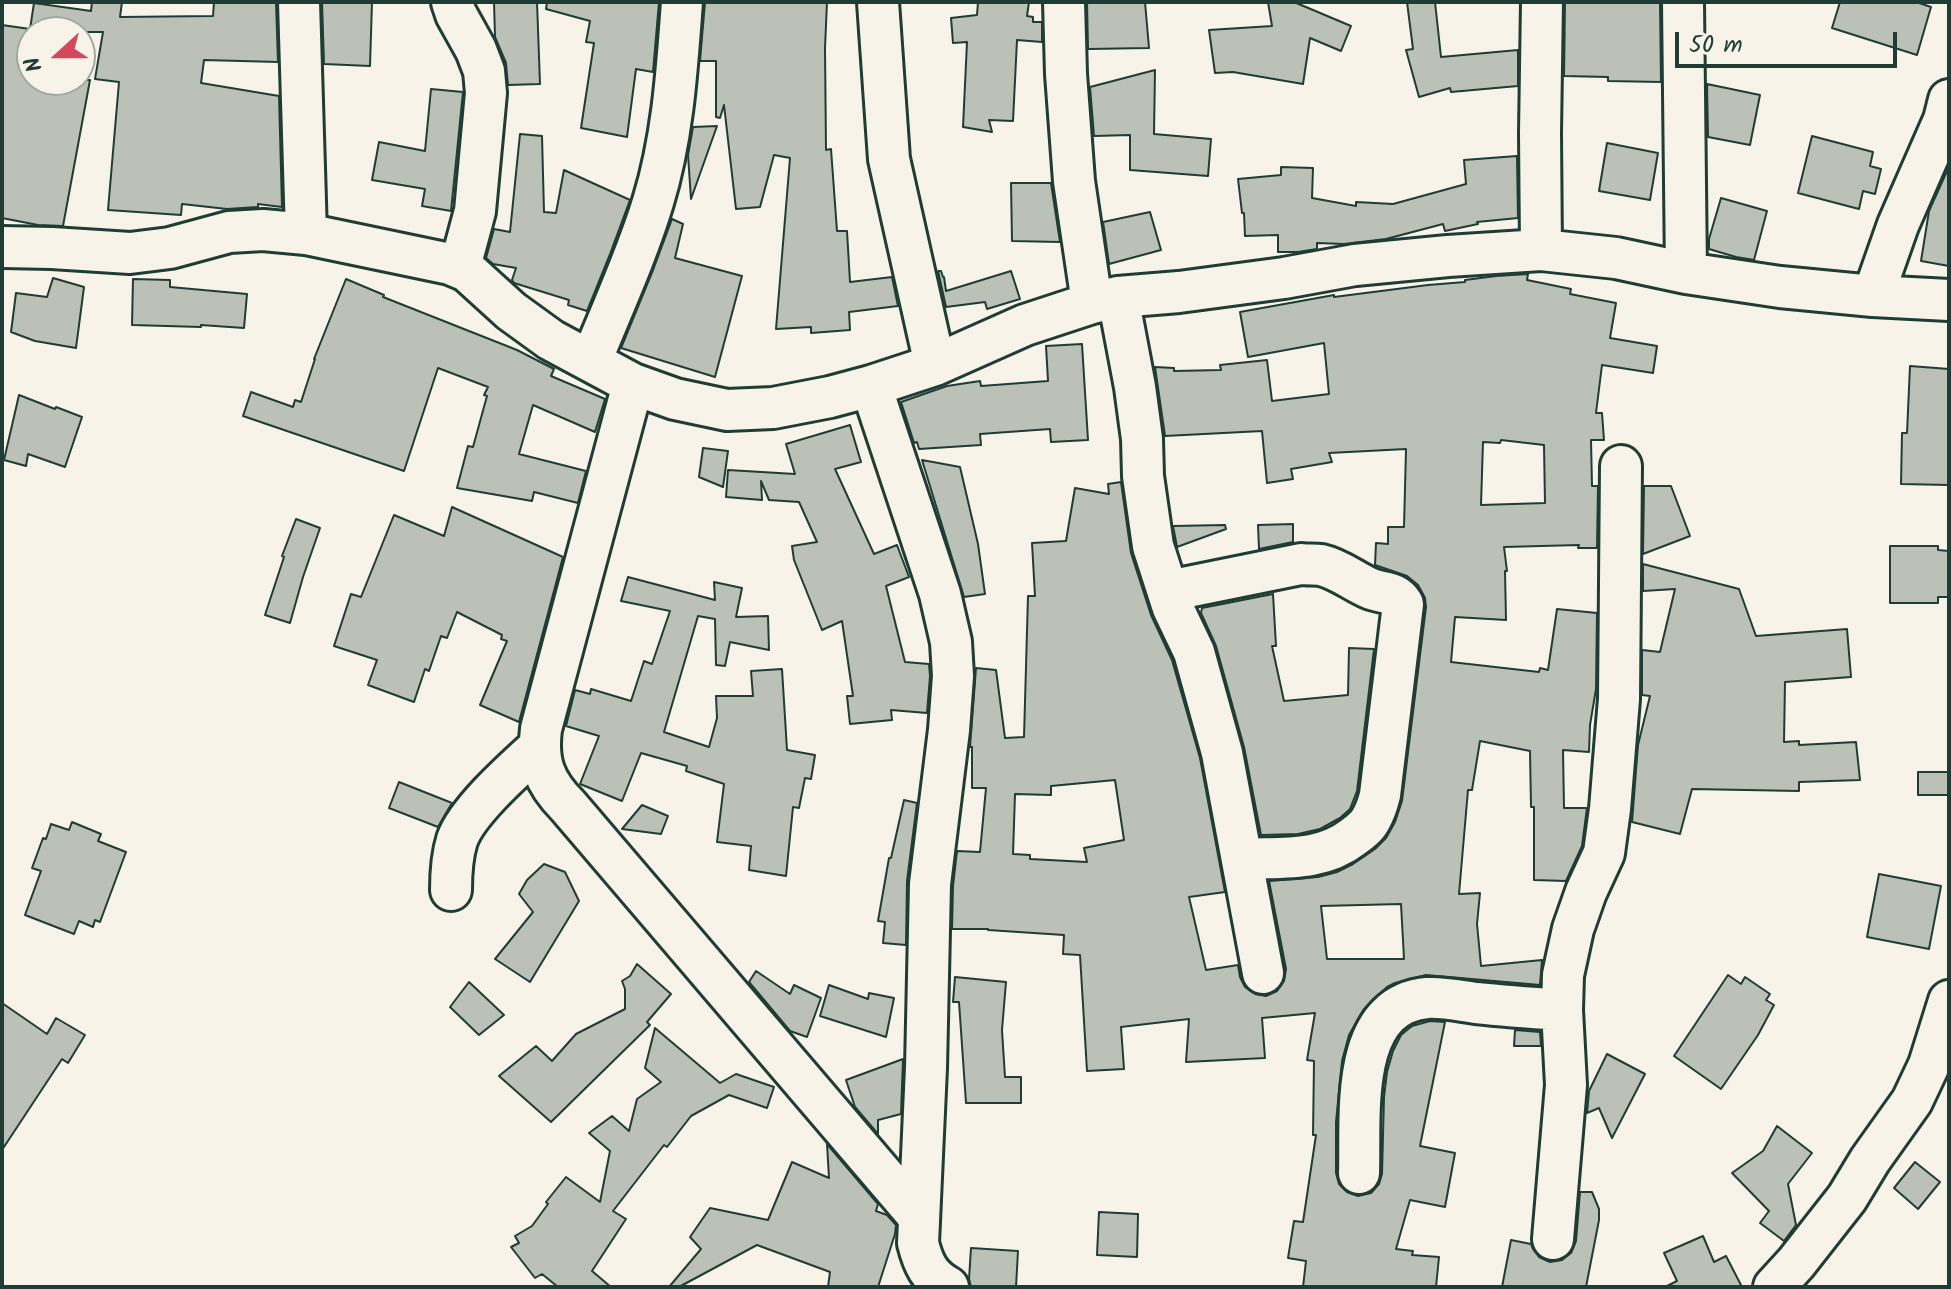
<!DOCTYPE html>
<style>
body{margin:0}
#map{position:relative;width:1951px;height:1289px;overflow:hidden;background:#f7f3e8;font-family:Kalam,sans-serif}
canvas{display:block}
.frame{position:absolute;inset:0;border:4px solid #1f3d34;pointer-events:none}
.north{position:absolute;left:16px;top:16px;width:80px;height:80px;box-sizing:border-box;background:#f7f3e8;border:2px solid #a1aaa0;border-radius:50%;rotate:249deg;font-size:22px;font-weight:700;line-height:32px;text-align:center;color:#1f3d34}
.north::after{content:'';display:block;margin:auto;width:28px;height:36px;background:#d1495b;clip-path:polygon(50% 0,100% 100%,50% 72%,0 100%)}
.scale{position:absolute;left:1675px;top:32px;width:222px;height:36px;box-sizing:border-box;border:4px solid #1f3d34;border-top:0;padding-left:10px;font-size:24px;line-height:28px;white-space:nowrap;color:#1f3d34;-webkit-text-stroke:6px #f7f3e8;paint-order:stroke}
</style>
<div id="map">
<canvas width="1951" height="1289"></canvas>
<div class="frame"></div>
<div class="north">N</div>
<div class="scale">50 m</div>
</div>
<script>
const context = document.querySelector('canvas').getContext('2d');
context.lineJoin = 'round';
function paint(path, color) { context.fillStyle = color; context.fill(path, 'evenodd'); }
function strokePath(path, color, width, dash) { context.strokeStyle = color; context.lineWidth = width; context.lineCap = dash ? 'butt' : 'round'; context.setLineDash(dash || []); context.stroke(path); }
const building = new Path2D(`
 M92 2H122L120 17 213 16 214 2H276L278 62 204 60 201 83 279 96 282 207 258 204V207L227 209 182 204 181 215 108 210 119 82 95 79 103 32H32V60L29 80H90L63 226 38 225 2 218V25L30 29 34 3 91 11Z
 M322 2H372L370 66 324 64Z
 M494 2H537L540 84 508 85 506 63 495 37Z
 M547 2H659L653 72 636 69 627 137 581 128 594 43 586 42 590 21 546 9Z
 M705 2H827L825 48 826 150 831 149 837 231H847L850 282 892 277 898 306 849 312 850 330 811 333V327L776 329 790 158 774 155 760 207 736 209 724 105 720 118 716 117V61H700Z
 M978 2H1029L1027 16 1033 17V22H1042V42L1017 40 1013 121 989 120 992 132 963 127 967 42 953 43 951 18 977 15Z
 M1087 2H1145L1149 48 1088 49Z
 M1268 2H1294L1351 26 1341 51 1310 38 1303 84 1233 72 1215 73 1209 30 1272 26Z
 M1407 2H1435L1441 57 1518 50V86L1451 92 1450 88 1419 97 1406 50 1413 49Z
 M1565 2H1660L1661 82 1608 81V77L1564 76Z
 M1840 2H1916L1931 7 1917 55 1832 28Z
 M1155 70 1154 134 1211 139 1208 176 1130 170V135L1094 136 1090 87Z
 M1707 84 1760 95 1750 145 1708 137Z
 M431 89 463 92 451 211 422 206 425 189 372 180 379 142 425 151Z
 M717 126 691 199 688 155 693 127Z
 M520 134 542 136 544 212 556 213 564 170 630 200 610 254 587 311 568 305 569 300 514 283 512 280 516 268 493 264 486 258 494 229 510 232Z
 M1812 136 1873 152 1870 166 1881 169 1875 194 1863 191 1859 209 1798 193Z
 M1607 143 1658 153 1650 200 1599 191Z
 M1517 156 1518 218 1477 222 1478 224 1445 231 1443 224 1386 239 1344 244 1317 243V249L1298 252H1278V235L1245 236 1244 213H1242L1238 179 1281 175V167L1313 168 1312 198 1356 206V202L1393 204 1466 184 1464 160Z
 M1947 171H1949V266L1921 261 1929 211Z
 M1011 183H1051L1060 242 1012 241Z
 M1721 198 1767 211 1754 260 1736 257 1709 249V239Z
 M1150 212 1161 250 1109 264 1103 222Z
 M672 219 683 224 675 258 742 276 715 377 621 348 653 270Z
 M938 271H941L943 277H944L946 291 1011 271 1020 299 987 309 985 302 946 307Z
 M1528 274 1527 280 1571 289 1570 294 1616 303 1610 338 1657 346 1653 373 1602 365 1596 413H1602L1604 440H1591L1592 486H1598L1597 548H1578L1579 545 1504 547 1507 571H1505L1506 620 1455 617 1451 662 1539 672 1540 668 1548 670 1557 609 1597 613 1596 689 1590 725 1589 752 1563 750 1564 808H1587L1582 846 1566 881 1534 880V807H1531L1530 751 1480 741 1472 790H1468L1459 894 1480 893 1477 924 1481 966 1542 960 1540 985 1426 975 1395 983 1387 987 1364 1009 1349 1035 1342 1061 1336 1122V1173L1339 1184 1347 1192 1358 1196 1371 1193 1379 1184 1382 1174 1384 1097 1387 1072 1393 1051 1401 1035 1412 1026 1430 1021 1445 1022 1420 1146 1455 1153 1445 1207 1410 1200 1396 1249 1413 1251 1412 1255 1439 1257 1436 1287H1303L1306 1261 1288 1258 1294 1221 1303 1222 1316 1135H1313L1314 1061 1307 1060 1315 1013 1262 1018 1265 1058 1186 1062 1189 1019 1121 1027 1124 1069 1087 1071 1080 955 1063 954 1064 935 988 930V929H952L953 886 957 851 980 852 986 788H972V747H970L976 668 996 670 1005 738 1024 737 1028 596H1035L1032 543 1066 541 1075 488 1109 494 1108 484 1121 482 1131 553 1151 615 1172 660 1200 758 1225 892 1189 897 1206 970 1238 965 1240 977 1245 987 1255 994 1266 996 1277 991 1284 981 1286 969 1269 881 1318 877 1337 872 1353 864 1375 849 1386 838 1395 822 1402 801 1426 607 1425 598 1418 585 1407 576 1375 565 1376 543 1388 544V527H1404L1406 449 1329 453 1332 462 1291 469 1293 479 1267 483 1262 431 1165 436 1155 367 1174 368V371L1221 370 1220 365 1267 360 1272 401 1329 394 1324 343 1248 357 1240 312 1334 295V297L1428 285 1465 282V280L1496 276ZM1501 440 1544 445 1545 503 1481 505 1483 442 1500 443ZM1115 780 1124 840 1084 848 1087 862 1030 859V855L1013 854 1015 794 1051 795V786ZM1401 904 1404 959H1327L1321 906Z
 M53 278 84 287 76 348 35 341 11 332 16 293 47 297Z
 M133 279 170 280V287L247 294 244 328 201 325V327L132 325Z
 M346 279 384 295 383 297 517 350 554 369 551 376 605 399 595 432 533 405 519 454 586 471 578 503 534 492 532 501 457 488 468 446 473 447 487 396 484 395 488 387 438 368 404 471 243 416 251 392 293 407 295 400 301 402 315 359H314Z
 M1082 344 1088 440 1051 442 1050 429 980 434 981 445 919 449 917 442 914 443 901 402 947 386 980 381 981 386 1048 381 1046 346Z
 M1910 366 1949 369V485L1901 484 1902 433H1907Z
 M19 395 55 409 56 407 82 417 65 467 28 454 26 466 4 460Z
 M850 425 861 462 835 469 874 554 897 545 909 577 886 586 905 662 929 664 930 676 927 713 891 710 892 720 850 724 847 696H853L842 621 822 630 794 560 792 546 817 542 799 502 769 500 761 481 762 500 726 497 728 470 795 474 786 444Z
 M703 448 728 451 723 487 699 477Z
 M922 460 960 467 978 544 985 594 964 597Z
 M1644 486H1671L1690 536 1643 554Z
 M452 507 563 557 519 722 480 705 507 641 501 639 502 635 457 612 447 638 441 636 429 671 425 669 414 702 368 685 377 660 334 646 351 594 361 597 394 515 444 536Z
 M296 519 320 528 303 577 290 623 265 615 284 557 282 556Z
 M1293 524V542L1259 549 1258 525Z
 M1225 525 1226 529 1177 547 1173 526Z
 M1890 546H1938V550L1949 551V597H1938V603H1890Z
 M1643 564 1739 589 1756 636 1847 629 1851 677 1785 682 1784 742 1799 741V745L1856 742 1860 780 1799 782V791L1692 789 1680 834 1632 822 1638 745 1650 696 1642 695V650L1660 652 1675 589 1643 591Z
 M628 577 715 600 714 582 742 588 736 617 768 616 769 650 730 642 725 666 716 665 715 619 698 616 664 732 709 747 717 718 716 696H753L751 671 782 669 787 750 815 755 811 779 805 778 799 808 793 807 786 876 749 870 751 846 717 842 724 784 686 771 687 766 641 753 622 801 580 784 599 736 566 726 575 690 590 694 591 689 631 701 644 661 652 664 670 611 621 601Z
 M1273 594 1276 646H1272L1284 701 1348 695 1349 648 1374 649 1357 791 1350 809 1340 818 1320 829 1298 834 1261 835 1244 747 1216 646 1201 613 1202 608Z
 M1918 772H1949V795H1918Z
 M399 782 452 803 438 827 389 808Z
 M904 800 917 803 907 881 906 945 883 943 885 922 878 921 889 858H891Z
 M642 805 668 816 661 834 622 829Z
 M72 822 101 834 98 841 126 852 100 922 95 920 93 927 79 921 74 934 25 915 41 871 32 868 43 838 46 839 51 824 69 830Z
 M544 864 565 872 579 901 530 982 495 959 533 912 519 894 527 880Z
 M1879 874 1941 886 1929 949 1867 937Z
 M637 964 671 994 647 1022 650 1025 551 1122 499 1076 536 1046 552 1061 576 1034 625 1009V989L622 981 630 976Z
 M756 971 790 994 794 985 821 998 807 1037 790 1031 749 982Z
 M1728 975 1741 984 1745 977 1770 994 1766 1000 1774 1005 1758 1035 1721 1089 1674 1056Z
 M955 977 1006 982 1002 1030 1005 1077H1021V1103H966L959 1002H953Z
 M469 982 504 1015 479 1035 450 1007Z
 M829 985 868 999 869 993 894 998 886 1037 820 1016Z
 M2 1003 47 1034 56 1018 85 1035 68 1063 62 1059 2 1150Z
 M655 1028 720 1083 736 1074 774 1087 767 1108 729 1095 691 1116 667 1147 664 1145 613 1211 626 1219 592 1271 611 1287H558L542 1274 535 1278 511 1247 519 1243 515 1236 532 1226 548 1204 546 1202 566 1177 600 1202 610 1151 589 1133 612 1116 629 1131 637 1099 661 1082 645 1068Z
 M1515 1030 1540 1032 1541 1046H1514Z
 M1607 1054 1645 1074 1612 1138 1599 1108 1587 1113 1589 1091Z
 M903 1059 901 1114 878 1120V1134L855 1107 846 1080Z
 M1777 1126 1812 1153 1788 1184 1796 1225 1784 1241 1760 1223 1769 1211 1732 1173 1763 1151Z
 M827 1144 878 1204 876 1211 887 1215 896 1225 895 1234 878 1287H828L830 1272 757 1245 679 1287H669L701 1249 690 1237 710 1208 768 1220 792 1162 829 1178Z
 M1915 1162 1940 1182 1918 1209 1894 1188Z
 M1580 1192H1592L1599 1209V1220L1586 1287H1502L1511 1240 1531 1244 1533 1249 1539 1257 1550 1262 1562 1260 1571 1253 1576 1241Z
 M1099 1212 1138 1214 1137 1257 1097 1255Z
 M1703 1236 1714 1262 1726 1256 1742 1287H1665L1677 1281 1664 1253Z
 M971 1248 1018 1251 1016 1287H971L969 1279Z`);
paint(building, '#bbc1b6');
strokePath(building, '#1f3d34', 2);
const minor = new Path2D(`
 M299 2 306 234
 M452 2 456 14 476 50 484 71 486 93 475 211 460 267
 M878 2 889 159 935 365
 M1064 2 1066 74 1074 181 1092 303
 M1683 2 1686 273
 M2 247 52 248 130 253 170 248 229 232 263 230 306 234 450 264 467 271 511 311 551 340 633 384 675 399 727 410 773 408 830 397 871 386 935 365 1025 325 1092 303 1118 297 1179 292 1284 278 1355 265 1448 256 1541 250 1616 258 1686 273 1780 287 1873 296 1949 300
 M1541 250 1540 133 1542 2
 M1873 296 1898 225 1944 120 1949 100
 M1118 297 1135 387 1142 439 1143 476 1153 546 1173 608 1194 652 1222 753 1263 973
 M591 361C612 309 637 255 653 202 673 137 677 69 682 2
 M633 384 541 729C537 762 544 782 568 806L919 1217
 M871 386 940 594 951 642 953 676 949 730 930 884 926 1068 918 1243C923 1263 929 1277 948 1287
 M1168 591 1301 564C1308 565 1315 564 1321 565 1339 569 1353 581 1369 588 1382 594 1394 590 1403 604L1380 795C1378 803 1375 812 1371 819 1367 827 1360 832 1353 837 1321 862 1281 857 1243 859
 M451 890C451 874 452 856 457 840 467 811 516 768 539 747
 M1359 1173C1361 1117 1348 1005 1427 998 1443 997 1461 1001 1476 1003 1505 1006 1533 1008 1562 1010
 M1553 1239 1566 1085 1562 1010 1563 975 1573 929 1586 892 1604 853 1610 809 1619 699 1621 466
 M1774 1287 1796 1263 1847 1198 1870 1160 1912 1101 1929 1065 1949 1001`);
strokePath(minor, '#1f3d34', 46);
strokePath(minor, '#f7f3e8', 40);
</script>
